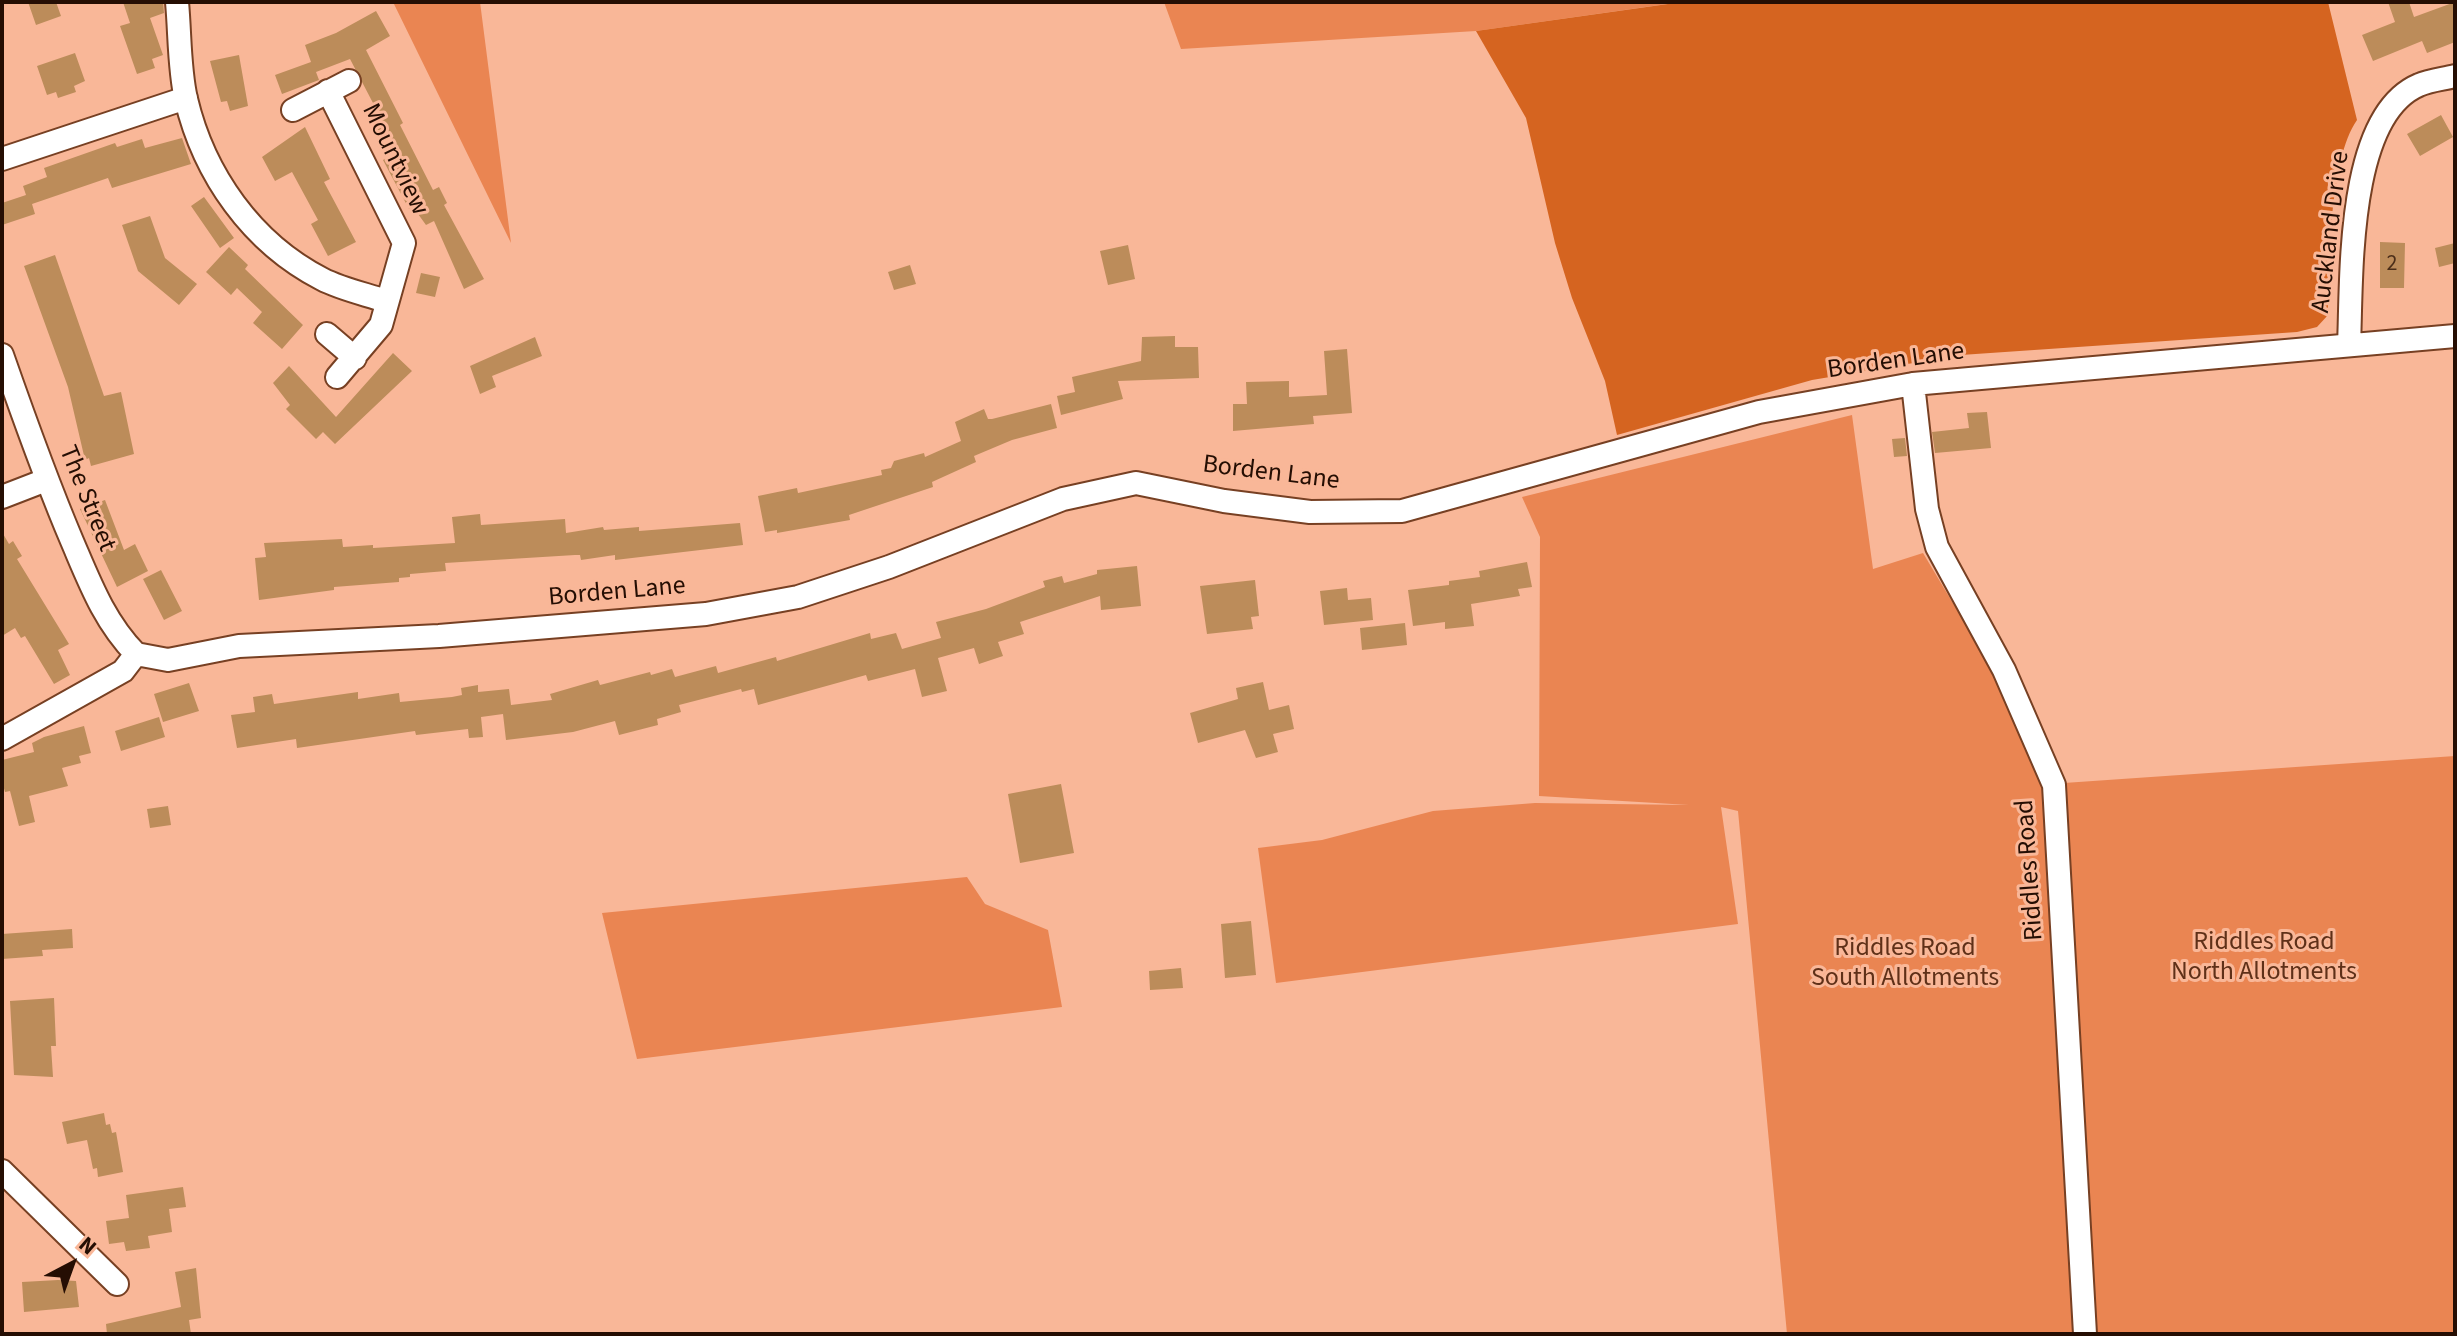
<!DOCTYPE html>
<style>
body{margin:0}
#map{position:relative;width:2457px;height:1336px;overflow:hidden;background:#f9b798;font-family:"Source Sans 3",sans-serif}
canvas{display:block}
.frame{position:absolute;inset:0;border:4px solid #250e03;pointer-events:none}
.north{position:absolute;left:32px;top:1224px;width:80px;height:80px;-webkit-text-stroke:6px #f9b798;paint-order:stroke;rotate:41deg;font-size:22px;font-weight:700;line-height:32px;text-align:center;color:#250e03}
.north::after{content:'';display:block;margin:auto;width:28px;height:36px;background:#250e03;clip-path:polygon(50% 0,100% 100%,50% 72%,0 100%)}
</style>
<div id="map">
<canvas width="2457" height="1336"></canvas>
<div class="frame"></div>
<div class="north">N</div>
</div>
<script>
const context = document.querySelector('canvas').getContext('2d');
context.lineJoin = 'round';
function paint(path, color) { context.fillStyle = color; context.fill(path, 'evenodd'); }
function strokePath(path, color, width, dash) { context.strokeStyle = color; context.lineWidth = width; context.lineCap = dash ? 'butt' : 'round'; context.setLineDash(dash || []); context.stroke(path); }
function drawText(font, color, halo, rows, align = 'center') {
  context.font = font + ' "Source Sans 3",sans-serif'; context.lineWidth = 6; context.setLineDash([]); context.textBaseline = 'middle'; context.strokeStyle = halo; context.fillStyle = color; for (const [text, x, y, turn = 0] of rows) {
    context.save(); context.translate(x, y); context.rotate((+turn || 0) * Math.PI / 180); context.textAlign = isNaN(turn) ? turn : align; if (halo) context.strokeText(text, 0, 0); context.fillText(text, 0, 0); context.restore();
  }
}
paint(new Path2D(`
 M393 2H480L511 243Z
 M1164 2H1681L1476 31 1181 49Z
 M1852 415 1873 569 1923 553 2003 687 2048 791 2073 1334H1787L1738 811 1721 807 1738 924 1276 983 1258 848 1322 840 1433 811 1535 803 1689 805 1539 796 1540 537 1522 497Z
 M2455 756V1334H2094L2064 783Z
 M967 877 985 904 1048 930 1062 1007 637 1059 602 913Z`), '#ea8552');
paint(new Path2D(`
 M1682 2H2328L2357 120C2329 160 2329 265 2328 315L2317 327 2297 332 1961 355 1812 380 1617 435 1605 381 1572 298 1555 243 1526 118 1476 31Z`), '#d56420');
paint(new Path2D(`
 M28 2H56L61 16 36 25Z
 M123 2H163L164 13 150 18 163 55 152 59 155 68 137 74 120 26 130 23Z
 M2388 2H2409L2414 17 2455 2V42L2427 53 2422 41 2373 61 2362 35 2395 22Z
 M376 11 390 36 366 50 403 123 400 125 433 190 439 187 447 203 444 205 484 279 464 289 434 221 426 225 413 207 409 209 383 160 388 157 362 109 373 103 350 59 316 72 319 80 282 94 275 75 311 62 305 45 336 33Z
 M75 53 85 81 74 86 76 92 58 98 56 92 47 95 37 66Z
 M239 55 248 106 230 111 227 101 221 102 210 61Z
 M2441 115 2453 137 2420 156 2407 134Z
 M305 127 330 179 324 182 356 242 328 256 311 224 318 220 292 172 275 181 262 157Z
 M182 138 191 164 112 188 108 178 32 204 35 214 2 225V203L26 195 23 186 47 177 44 168 115 143 117 147 142 139 145 148Z
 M204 197 234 238 220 248 191 206Z
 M150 216 165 258 197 284 179 305 138 271 122 225Z
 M2380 242 2405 243 2404 288H2380Z
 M2455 243V263L2439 267 2435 248Z
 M1128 245 1135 279 1108 285 1100 251Z
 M229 247 248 265 245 269 303 325 282 349 253 323 262 312 237 288 231 295 206 272Z
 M55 255 104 396 121 392 134 454 91 466 89 458 85 460 68 387 24 266Z
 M910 265 916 284 894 290 888 272Z
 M421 273 440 277 435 297 416 293Z
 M1175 336V347H1198L1199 378 1118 381 1123 399 1061 415 1057 396 1075 392 1072 377 1141 361 1142 337Z
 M535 337 542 356 492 376 496 387 480 394 470 366Z
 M1347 349 1352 413 1313 416 1314 424 1233 431V404H1247L1246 382 1289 381V397L1327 395 1324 351Z
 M393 353 412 371 335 444 323 432 316 439 286 409 290 405 273 383 289 366 336 417Z
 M1051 404 1057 428 1012 440 974 456 976 462 932 482 933 487 849 515 850 520 777 533V530L765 532 758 496 797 488 798 493 882 475 881 470 891 468 894 461 924 453 925 457 961 441 955 422 984 409 988 419H992Z
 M1987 412 1991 448 1935 453 1932 432 1969 428 1967 413Z
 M1905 438 1907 456 1894 457 1892 439Z
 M105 500 124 550 135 544 148 571 117 587 80 509Z
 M480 514 481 525 565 519 566 533 603 527 604 530 639 527V531L740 523 743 545 615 560V555L581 560 580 555H575L445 563 446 571 410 574V577L399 578V582L334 587V590L259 600 255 558 266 557 264 543 342 539 343 547 373 545V548L455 543 452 517Z
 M2 532 9 544 13 541 22 556 17 559 69 644 58 650 70 675 54 684 25 636 21 638 15 628 2 636Z
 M1527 562 1532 587 1518 589 1520 596 1471 604 1474 626 1445 629V622L1413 626 1408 590 1449 585V581L1480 577 1479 571Z
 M1137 566 1141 606 1101 610 1100 596 1020 622 1024 634 998 642 1003 656 979 664 974 648 938 658 947 691 922 697 915 669 868 681 866 675 758 705 754 689 742 692 741 689 679 705 681 712 657 719 658 725 619 735 615 721 573 732 506 740 503 714 481 717 483 737 469 738 468 729 416 735 415 731 297 748 296 739 237 748 231 715 255 712 253 697 272 694 274 704 358 692V699L399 693 400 702 452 697 462 695 461 688 478 685V692L509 689 511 705 552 700 550 694 598 680 600 685 650 672 651 675 672 669 675 677 716 666 718 673 776 657 777 661 870 633 871 639 896 633 902 649 941 638 936 622 986 609 1045 587 1043 581 1062 576 1064 583 1097 574V570Z
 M161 570 182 611 164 620 143 579Z
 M1255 580 1259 616 1251 617 1253 629 1207 634 1200 586Z
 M1347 588 1348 600 1371 598 1373 620 1324 625 1320 591Z
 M1405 623 1407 645 1362 650 1360 628Z
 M1263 682 1269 710 1289 705 1294 729 1273 734 1278 752 1256 758 1245 730 1198 743 1190 713 1238 699 1236 688Z
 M189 683 199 711 163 722 154 694Z
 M159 717 165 737 121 751 115 731Z
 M84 726 91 753 79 756 81 763 62 768 68 786 29 796 35 822 19 826 10 791 5 792 2 781V760L34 752 32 743 44 737Z
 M1061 784 1074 853 1020 863 1008 794Z
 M168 806 171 825 150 828 147 809Z
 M1251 921 1256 975 1225 978 1221 924Z
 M72 929 73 948 42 950 43 956 2 959V934Z
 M1181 968 1183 988 1150 990 1149 971Z
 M54 998 56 1046H51L53 1077 14 1075 10 1001Z
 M104 1113 106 1125 110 1124 112 1133 116 1132 123 1172 98 1177 97 1168 93 1169 87 1140 67 1144 62 1122Z
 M183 1187 186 1207 169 1209 172 1232 148 1236 150 1248 126 1251 124 1242 109 1244 106 1221 129 1218 126 1195Z
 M196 1268 201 1318 189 1320 191 1334H107L106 1324 181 1307 175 1272Z
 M58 1280 76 1281 79 1307 24 1312 22 1282Z`), '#bc8c5a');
const street = new Path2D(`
 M177 2C180 34 179 69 186 99 204 175 252 243 322 279 341 289 365 294 386 301
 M328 91 404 243 381 325 337 377
 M293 110 349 81
 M2 159 186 98
 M327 334 355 358
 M2349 345C2352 278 2346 116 2419 85 2430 80 2444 79 2455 76
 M2 355C24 418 46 480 72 541 90 583 104 621 136 654
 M1913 384 1927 509 1937 547 2004 670 2054 785 2085 1334
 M2 497 46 480
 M136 654 168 660 239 646 439 636 706 614 798 597 889 567 1063 499 1136 483 1224 501 1310 512 1402 511 1759 412 1913 384 2455 336
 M2 739 123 671 136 654
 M2 1171 117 1284`);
strokePath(street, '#774023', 26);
strokePath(street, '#fff', 22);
drawText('22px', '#4b2e19', null, [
 ["2",2392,265]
]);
drawText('26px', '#250e03', '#f9b798', [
 ["Mountview",394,160,64],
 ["Auckland Drive",2332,232,-83],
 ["Borden Lane",1896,362,-8],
 ["Borden Lane",1271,474,7],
 ["The Street",86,499,68],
 ["Borden Lane",617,593,-5],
 ["Riddles Road",2031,870,-94]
]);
drawText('26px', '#5f3018', '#f9b798', [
 ["Riddles Road",2264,943],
 ["North Allotments",2264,973],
 ["Riddles Road",1905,949],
 ["South Allotments",1905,979]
]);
</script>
